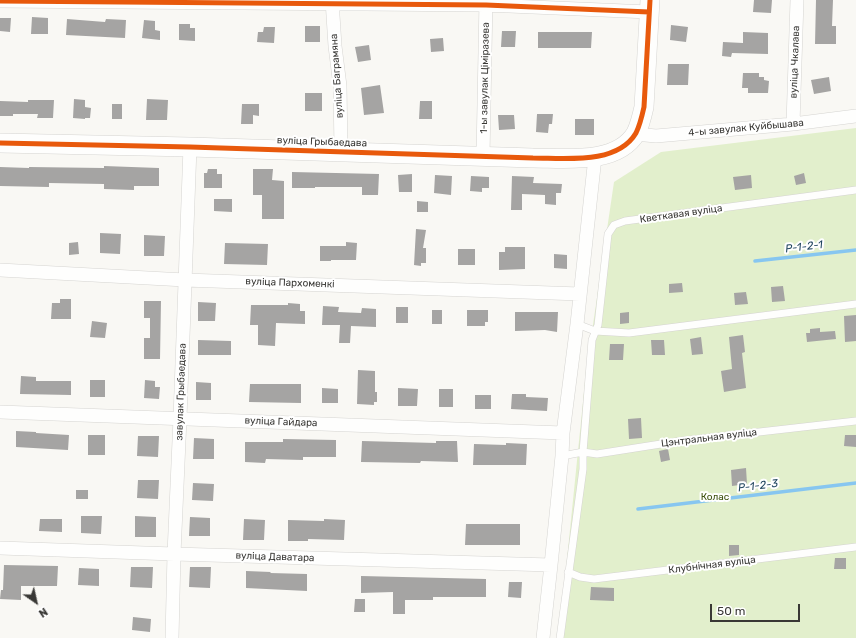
<!DOCTYPE html>
<meta charset="utf-8">
<style>
body{margin:0}
#map{position:relative;width:856px;height:638px;overflow:hidden;background:#f9f8f4;font-family:Rubik,sans-serif}
canvas{display:block}
.north{position:absolute;left:16px;top:582px;width:40px;height:40px;-webkit-text-stroke:3px #fff;paint-order:stroke;rotate:146deg;font-size:11px;font-weight:700;line-height:16px;text-align:center;color:#393835}
.north::after{content:'';display:block;margin:auto;width:14px;height:18px;background:#393835;clip-path:polygon(50% 0,100% 100%,50% 72%,0 100%)}
.scale{position:absolute;left:710px;top:604px;width:90px;height:18px;box-sizing:border-box;border:2px solid #393835;border-top:0;padding-left:5px;font-size:12px;line-height:14px;white-space:nowrap;color:#393835;-webkit-text-stroke:3px #fff;paint-order:stroke}
</style>
<div id="map">
<canvas width="856" height="638"></canvas>
<div class="north">N</div>
<div class="scale">50 m</div>
</div>
<script>
const context = document.querySelector('canvas').getContext('2d');
context.lineJoin = 'round';
function paint(path, color) { context.fillStyle = color; context.fill(path, 'evenodd'); }
function strokePath(path, color, width, dash) { context.strokeStyle = color; context.lineWidth = width; context.lineCap = dash ? 'butt' : 'round'; context.setLineDash(dash || []); context.stroke(path); }
function drawText(font, color, halo, rows, align = 'center') {
  context.font = font + ' Rubik,sans-serif'; context.lineWidth = 4; context.setLineDash([]); context.textBaseline = 'middle'; context.strokeStyle = halo; context.fillStyle = color; for (const [text, x, y, turn = 0] of rows) {
    context.save(); context.translate(x, y); context.rotate((+turn || 0) * Math.PI / 180); context.textAlign = isNaN(turn) ? turn : align; if (halo) context.strokeText(text, 0, 0); context.fillText(text, 0, 0); context.restore();
  }
}
paint(new Path2D(`
 M856 128V638H559L586 372 614 182 661 152Z`), '#e2efcc');
strokePath(new Path2D(`
 M755 261 856 250
 M638 509 856 483`), '#87c6f0', 3.5);
paint(new Path2D(`
 M754 0H772L771 13 753 12Z
 M816 0H833L832 26H836V44H815Z
 M32 17 48 18V34H31Z
 M0 18H11L10 32 0 31Z
 M67 19 105 22 106 19 126 20 125 38 66 35Z
 M144 20 155 21V30L160 31V40L142 38Z
 M179 24H190V28H195V41L179 40Z
 M671 25 688 27 686 42 670 40Z
 M305 26H320V42H305Z
 M264 27H275L274 43 257 42 258 32H263Z
 M502 31H516L515 47H501Z
 M538 32H592L591 48H538Z
 M743 32 768 33V54L732 53 731 57 722 56 723 42 743 43Z
 M443 38 444 51 431 52 430 39Z
 M369 45 371 60 358 62 355 47Z
 M668 64H689L688 85H667Z
 M743 73H759V77H764V80L769 81 768 93H748V88H742Z
 M829 77 831 91 814 94 811 80Z
 M380 85 384 113 364 115 361 88Z
 M305 93H322V111H305Z
 M74 99 85 100V107L91 108 90 118H85V119L73 118Z
 M147 99 168 100 167 120H146Z
 M28 100H54L53 118H37L38 114H13V116H0V101L28 102Z
 M420 101H432V119H419Z
 M112 104H122V119H112Z
 M242 104H259V116L253 115V124H241Z
 M537 114H553L552 124H549L548 133 536 132Z
 M498 115H514L515 129 499 130Z
 M575 119H594V135H575Z
 M104 166 159 168V186H134V190L104 189V184L49 183V187L0 186V167L29 168V167L104 168Z
 M208 169H217V174H222V188H204V173H207Z
 M253 169H273L272 180 284 181V219H262V195H253Z
 M292 172 379 174 378 195H362V187H315V188H292Z
 M804 173 806 183 796 185 794 176Z
 M412 174V192H399L398 175Z
 M435 175 452 176 451 195 434 193Z
 M751 175 752 188 735 190 733 177Z
 M471 176 489 177V188H482V192L470 191Z
 M512 176 534 177 533 183 562 184 561 193H556V205L545 204V195L522 194V210H511Z
 M214 199H232V212L214 211Z
 M417 201 428 202V212H417Z
 M416 229 426 230 423 248H426V263H421V266L414 265Z
 M100 233 121 234 120 254 100 253Z
 M144 235 165 236 164 256H144Z
 M78 242 79 254 69 255V243Z
 M346 242 357 243 356 260H331V261H320V246H346Z
 M225 243 268 244 267 265 224 264Z
 M505 247H525V269L499 270V252H505Z
 M458 249H475V265H458Z
 M554 254 567 255V269L554 268Z
 M682 283 683 292 669 293V284Z
 M783 286 785 301 772 302 771 287Z
 M746 292 748 304 735 305 734 293Z
 M60 299H71V319H51L52 303H60Z
 M144 301H161L160 359H144V338H150V318H144Z
 M198 302 216 303 215 321H198Z
 M288 303 300 304V311H305V324L276 323 275 346 258 345V325H250L251 305H288Z
 M323 306 339 307 338 312 361 313 362 308 376 309V327L351 326 350 343H339L340 325H322Z
 M396 307H408V323H396Z
 M432 310H442V324H432Z
 M467 310H488V322H485V326H467Z
 M515 312H558L557 332 545 330 515 331Z
 M629 312V323L620 324V313Z
 M856 315V341L845 342 844 316Z
 M92 321 107 323 105 338 90 337Z
 M820 328V332L835 331 836 339 807 342 806 333H810V329Z
 M743 335 745 352 742 353 746 388 724 392 721 371 732 369 729 337Z
 M701 337 703 354 692 355 690 339Z
 M198 340 231 341V355H198Z
 M651 340H664L665 355H652Z
 M610 344H624L623 360H609Z
 M358 370 375 371V392H377V402H374V405L357 404Z
 M21 376 36 377V381H71V395L20 394Z
 M90 380H105V397H90Z
 M145 380 155 381V387H160L159 399 144 398Z
 M196 382 211 383V400H196Z
 M250 384H301V403L249 402Z
 M322 388 338 389V403H322Z
 M398 388 418 389 417 406H398Z
 M439 389H453V407H439Z
 M512 394H526V397L548 398 547 411 511 409Z
 M475 395H491V409H475Z
 M641 418 642 438 629 439 628 419Z
 M16 431 36 432V433L69 435 68 450 16 447Z
 M88 435H105V455H88Z
 M845 435H856V447L844 446Z
 M138 436H159L158 457 137 456Z
 M194 438 214 439V459H193Z
 M283 439 336 440V457H303V460L266 459 265 463 245 462V442H283Z
 M362 441 436 443V441H457L458 462 421 461 420 463 361 462Z
 M506 443 527 444 526 465H473L474 444 506 445Z
 M668 449 670 460 661 462 659 451Z
 M746 468 747 484 732 486 731 470Z
 M138 480H159L158 499 137 498Z
 M193 483 214 484 213 501 192 500Z
 M76 490H88V499H76Z
 M81 516H102L101 534 81 533Z
 M135 516 156 517V537H135Z
 M190 517 210 518V536H189Z
 M40 519H62V532L39 531Z
 M244 519 265 520 264 540H243Z
 M324 519 345 520 344 540 308 539V541H288V520L324 521Z
 M466 524H520V545H465Z
 M729 545H739V555L729 556Z
 M835 558H846V569H834Z
 M4 565 58 566 57 586H21V600L0 599 1 590H3Z
 M131 567H153L152 588 130 587Z
 M190 567H211L210 588 189 587Z
 M79 568 99 569V586L78 585Z
 M246 571 271 572 270 573 307 574V591L246 588Z
 M361 576 486 579V597H433V600H405V614H393V592L361 593Z
 M509 582H522L521 598 508 597Z
 M591 587 614 588V601L590 600Z
 M355 599H365V612H354Z
 M133 617 151 619 150 632 132 630Z`), '#a5a4a3');
const lane = new Path2D(`
 M577 324 595 331 629 333 856 304
 M562 456 583 452 597 454 680 441 856 421
 M568 572 580 577 594 579 856 547
 M560 638 583 469V452L592 340 598 325 608 234 614 225 625 221 856 190`);
const street = new Path2D(`
 M332 0 335 46 340 86 341 151
 M0 1 486 5 649 12
 M793 124 797 0
 M635 134 656 136 793 124 856 116
 M483 156 486 0
 M0 270 185 280 580 294
 M0 412 563 433
 M0 548 174 554 551 565
 M172 638 174 554 180 418 190 147
 M543 638 551 565 562 456 563 433 577 324 595 157`);
const secondary = new Path2D(`
 M0 143 190 147 533 158C565 158 617 165 636 133 640 125 642 116 644 107L650 0`);
strokePath(lane, '#d5d4d1', 8);
strokePath(street, '#d5d4d1', 14);
strokePath(secondary, '#d5d4d1', 20);
strokePath(lane, '#fefefd', 7);
strokePath(street, '#fefefd', 13);
strokePath(secondary, '#fefefd', 19);
strokePath(new Path2D(`
 M0 1 486 5 649 12
 M0 143 190 147 533 158C565 158 617 165 636 133 640 125 642 116 644 107L650 0`), '#e8590c', 5);
drawText('10px', '#393835', '#fff', [
 ["вуліца Чкалава",795,62,-88],
 ["вуліца Баграмяна",337,76,-94],
 ["1-ы завулак Ціміразева",485,78,-89],
 ["4-ы завулак Куйбышава",746,128,-5],
 ["вуліца Грыбаедава",322,142,2],
 ["Кветкавая вуліца",681,214,-8],
 ["вуліца Пархоменкі",290,283,2],
 ["завулак Грыбаедава",181,392,-88],
 ["вуліца Гайдара",281,422,2],
 ["Цэнтральная вуліца",709,438,-7],
 ["вуліца Даватара",275,557,2],
 ["Клубнічная вуліца",712,565,-7]
]);
drawText('10px', '#3c500e', '#fff', [
 ["Колас",715,497]
]);
drawText('italic 11px', '#1f445e', '#fff', [
 ["P-1-2-1",804,247,-7],
 ["P-1-2-3",758,486,-7]
]);
</script>
